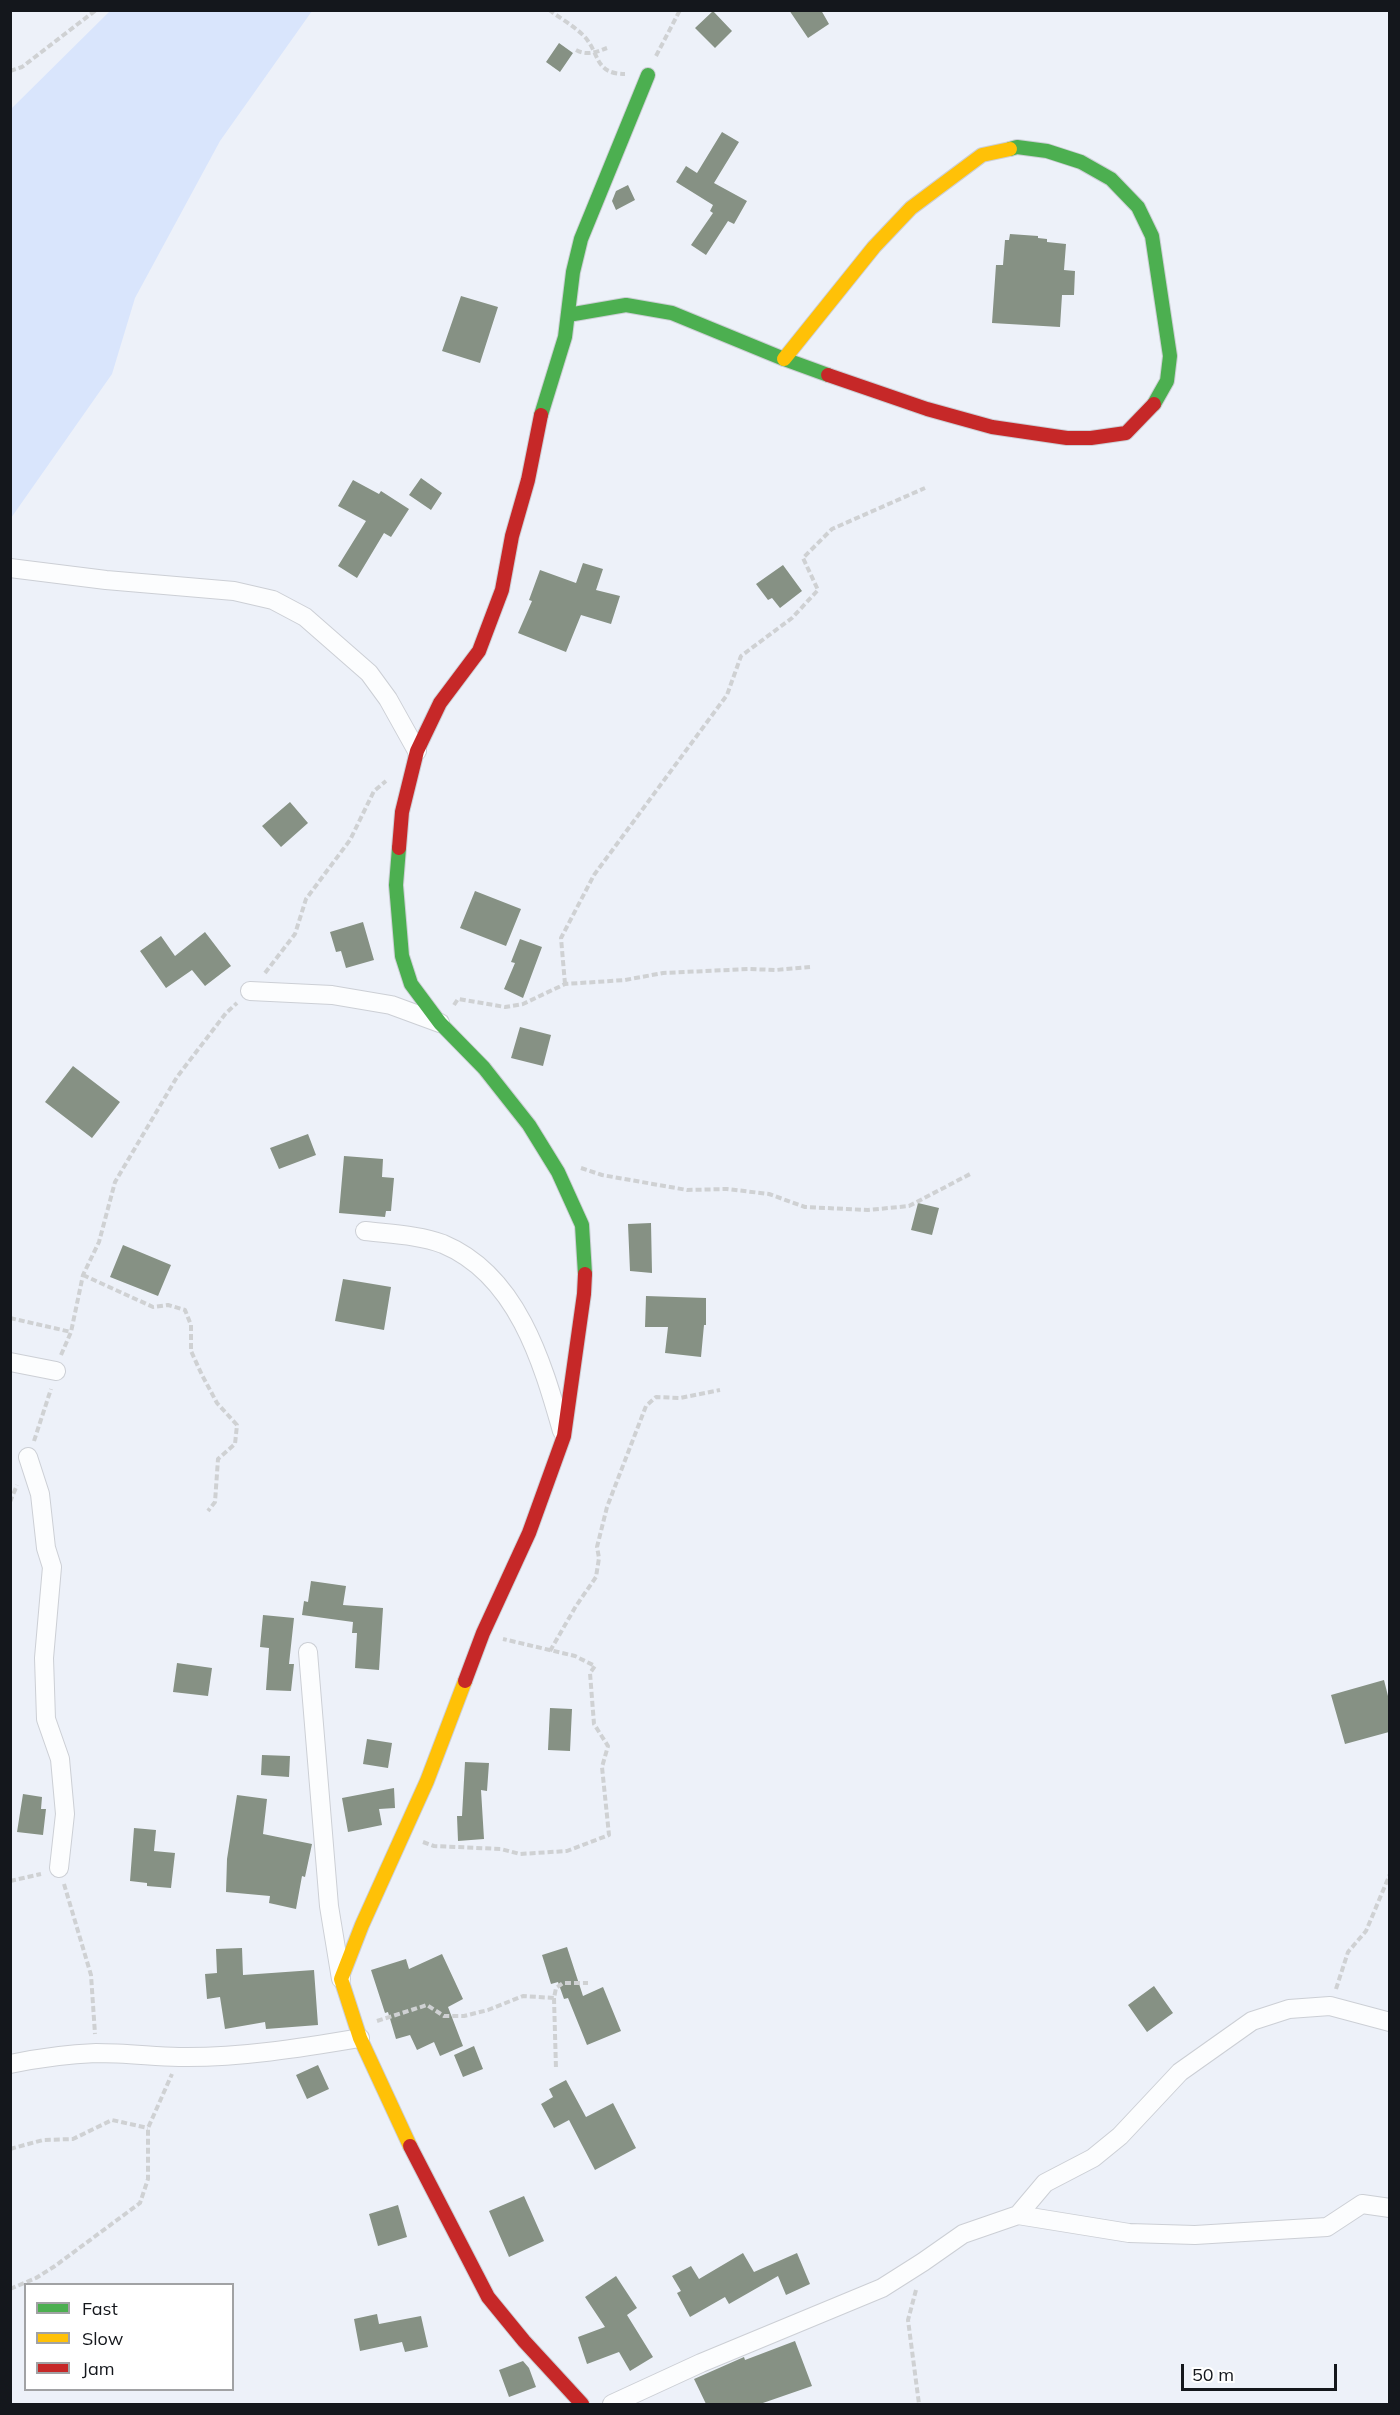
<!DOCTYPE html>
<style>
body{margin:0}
#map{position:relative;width:1400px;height:2415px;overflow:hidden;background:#edf1f9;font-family:Mulish,sans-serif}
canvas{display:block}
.frame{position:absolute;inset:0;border:12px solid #14171c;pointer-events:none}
.legend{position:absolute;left:24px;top:2283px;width:210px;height:108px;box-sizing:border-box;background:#fff;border:2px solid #a1a2a4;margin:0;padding:8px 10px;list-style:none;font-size:18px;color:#14171c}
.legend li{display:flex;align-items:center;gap:12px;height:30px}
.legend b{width:30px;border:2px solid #a1a2a4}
.scale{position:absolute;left:1181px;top:2364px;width:156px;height:27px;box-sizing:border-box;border:3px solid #14171c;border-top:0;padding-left:8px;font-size:18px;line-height:21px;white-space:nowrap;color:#14171c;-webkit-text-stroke:4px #fff;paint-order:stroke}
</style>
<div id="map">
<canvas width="1400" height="2415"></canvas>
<div class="frame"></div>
<ul class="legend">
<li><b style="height:8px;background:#4caf50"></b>Fast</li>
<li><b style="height:8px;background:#ffc107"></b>Slow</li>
<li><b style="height:8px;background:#c62828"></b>Jam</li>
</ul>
<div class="scale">50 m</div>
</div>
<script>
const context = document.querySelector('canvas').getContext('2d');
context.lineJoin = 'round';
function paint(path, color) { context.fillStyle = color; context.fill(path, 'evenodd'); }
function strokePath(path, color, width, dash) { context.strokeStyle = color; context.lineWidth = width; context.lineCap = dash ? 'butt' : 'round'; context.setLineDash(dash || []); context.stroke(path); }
paint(new Path2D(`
 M110 11H312L220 141 135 298 112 374 11 518V109Z`), '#d9e5fc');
paint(new Path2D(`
 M789 10H821L829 24 808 38Z
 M713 11 732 31 715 48 695 28Z
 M559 43 573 53 560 72 546 62Z
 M722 132 739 142 714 183 747 201 734 224 728 221 706 255 691 245 713 213 710 211 713 205 676 182 686 166 697 173Z
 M628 185 635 200 616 210 612 201 616 191Z
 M1010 234 1038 236V238L1047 239V242L1066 244 1064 270 1075 271 1074 295H1062L1060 327 992 323 996 265H1003L1005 240H1009Z
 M461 296 498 307 480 363 442 351Z
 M421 478 442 493 431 510 409 495Z
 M353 480 379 494 381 491 409 509 391 537 384 533 357 578 338 566 366 521 338 506Z
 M583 563 603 569 596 590 620 596 611 624 581 615 566 652 518 633 532 601 529 600 540 570 576 583Z
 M783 565 802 591 780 608 772 598 768 600 756 584Z
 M290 802 308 823 281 847 262 826Z
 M475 891 521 909 506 946 460 928Z
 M363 922 374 960 346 968 341 951 336 952 330 932Z
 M205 932 231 966 205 986 192 970 166 988 140 951 161 936 175 956Z
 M520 939 542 947 523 998 504 989 515 963 511 962Z
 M520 1027 551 1035 543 1066 511 1058Z
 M73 1066 120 1102 92 1138 45 1102Z
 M308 1134 316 1155 279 1169 270 1148Z
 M344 1156 383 1159 382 1177 394 1178 391 1211H386L385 1217 339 1213Z
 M918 1203 939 1208 932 1235 911 1230Z
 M651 1223 652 1273 630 1271 628 1224Z
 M123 1245 171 1265 158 1296 110 1277Z
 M343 1279 391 1287 384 1330 335 1321Z
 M646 1296 706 1298V1325H704L701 1357 665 1353 668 1327H645Z
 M311 1581 346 1586 343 1605 383 1608 379 1670 355 1668 357 1633H352L353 1622 302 1615 304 1601 308 1602Z
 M263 1615 294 1618 289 1664H294L291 1691 266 1690 269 1648 260 1647Z
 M177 1663 212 1668 208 1696 173 1692Z
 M1384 1680 1389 1700V1732L1345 1744 1331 1695Z
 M550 1708 572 1709 570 1751 548 1750Z
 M367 1739 392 1743 388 1768 363 1764Z
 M262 1755 290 1756 289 1777 261 1775Z
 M465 1762 489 1763 487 1791 481 1790 484 1839 458 1841 457 1816H462Z
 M394 1788 395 1808 379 1809 382 1825 348 1832 342 1798Z
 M23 1794 42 1797 41 1809H46L43 1835 17 1832Z
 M237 1795 267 1799 263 1834 312 1844 305 1877 302 1876 296 1909 269 1903 270 1896 226 1892 227 1859Z
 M134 1828 156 1830 154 1851 175 1853 171 1888 147 1886V1883L130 1881Z
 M567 1947 583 1996 603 1987 621 2031 587 2045 568 1998 564 1999 558 1982 551 1984 542 1955Z
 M242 1948 243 1975 314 1970 318 2025 266 2029 265 2022 225 2029 220 1997 207 1999 205 1974 217 1973 216 1949Z
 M442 1954 463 1999 448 2007 463 2046 440 2056 434 2042 417 2050 410 2035 396 2039 388 2012 385 2013 371 1970 406 1959 409 1969Z
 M1154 1986 1173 2013 1147 2032 1128 2005Z
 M474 2046 483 2069 463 2077 454 2055Z
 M318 2065 329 2089 307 2099 296 2075Z
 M566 2080 586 2117 613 2103 636 2148 595 2170 569 2120 554 2128 541 2104 553 2097 549 2089Z
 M524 2196 544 2241 509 2257 489 2211Z
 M398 2205 407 2237 378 2246 369 2214Z
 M743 2253 754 2272 797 2253 810 2284 786 2295 778 2276 729 2304 725 2297 690 2317 677 2293 681 2291 672 2276 691 2266 699 2279Z
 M616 2276 637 2308 627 2315 653 2357 630 2371 619 2352 587 2364 578 2337 605 2327 585 2297Z
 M377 2314 379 2324 421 2316 428 2347 405 2352 402 2342 360 2351 354 2319Z
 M795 2341 812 2386 760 2404H706L694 2379 744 2357 745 2360Z
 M523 2361 529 2368 536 2387 509 2397 499 2370Z`), '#869184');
const street = new Path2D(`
 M10 568 106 580 234 591 273 600 305 617 369 673 388 699 417 751
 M250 991 332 995 391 1005 440 1023
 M365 1231C390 1234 420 1235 443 1244 517 1275 542 1361 562 1431
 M10 1362 56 1371
 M28 1457 40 1494 46 1548 52 1567 44 1658 46 1719 60 1759 65 1814 59 1868
 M308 1652 329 1906 341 1979
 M10 2064C39 2058 67 2054 96 2053 124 2053 151 2056 179 2057 239 2058 301 2048 360 2038
 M1018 2215 1129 2233 1195 2235 1327 2227 1362 2204 1390 2208
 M612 2404 701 2363 882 2288 923 2262 963 2234 1018 2215 1045 2183 1093 2158 1120 2136 1180 2072 1252 2021 1289 2009 1330 2006 1390 2022`);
const fast = new Path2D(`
 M1010 149 1017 147 1047 151 1081 162 1111 179 1138 207 1152 236 1170 356 1167 381 1154 404
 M568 315 626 305 672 313 784 359 828 375
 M541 415 565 337 573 272 581 239 648 75
 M399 848 396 885 402 956 411 984 440 1023 484 1068 529 1125 558 1172 582 1225 585 1274`);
const slow = new Path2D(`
 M784 359 874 247 911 208 982 155 1010 149
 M410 2146 360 2038 341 1979 362 1925 427 1781 465 1681`);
const jam = new Path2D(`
 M828 375 927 409 992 427 1067 438H1091L1126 433 1154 404
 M399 848 402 812 417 751 440 703 479 651 502 590 512 536 528 480 541 415
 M465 1681 483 1633 529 1533 564 1436 584 1294 585 1274
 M410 2146 488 2297 524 2341 582 2404`);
strokePath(street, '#cccfd5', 20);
strokePath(fast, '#cccfd5', 16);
strokePath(slow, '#cccfd5', 16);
strokePath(jam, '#cccfd5', 16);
strokePath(new Path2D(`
 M549 10C560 18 574 26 584 36 600 53 594 74 625 74
 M576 50C587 56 596 52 607 48
 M656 56 680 10
 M10 71 22 67 96 10
 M265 973 295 934 306 899 350 840 374 791 386 781
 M565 984 561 938 594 875 727 695 741 656 792 618 818 590 803 558 832 529 925 488
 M454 1005 458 999 505 1007 523 1004 565 984 625 980 663 973 749 969 776 970 810 967
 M581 1168 602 1175 687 1190 727 1189 769 1194 805 1207 868 1210 909 1206 972 1173
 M83 1275 153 1307 168 1305 185 1310 191 1325V1351L202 1375 217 1403 237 1425 235 1444 218 1459 215 1502 208 1511
 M10 1318 71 1332
 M61 1355 71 1332 83 1275 99 1242 115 1182 177 1077 226 1013 237 1003
 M34 1441 51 1389
 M10 1502 17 1485
 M550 1651 576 1606 596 1577 599 1558 597 1547 607 1507 646 1406 656 1397 680 1398 720 1390
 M423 1842 434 1846 501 1849 520 1854 567 1851 609 1835 602 1767 608 1746 594 1724 590 1673 595 1666 575 1656 503 1639
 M10 1881 41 1874
 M64 1884 91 1975 95 2034
 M1336 1989 1348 1952 1366 1931 1390 1874
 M554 1998 556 2069
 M377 2021 427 2005 444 2016H464L488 2010 523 1996 554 1998 556 1988 563 1983H588
 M10 2149 43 2140 73 2139 112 2120 148 2128
 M10 2289 36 2278 55 2266 140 2203 148 2179V2128L172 2074
 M916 2290 908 2320 919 2404`), '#cfd1d3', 4, [6, 3]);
strokePath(street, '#fcfdfe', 18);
strokePath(fast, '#4caf50', 14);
strokePath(slow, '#ffc107', 14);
strokePath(jam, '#c62828', 14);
</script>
